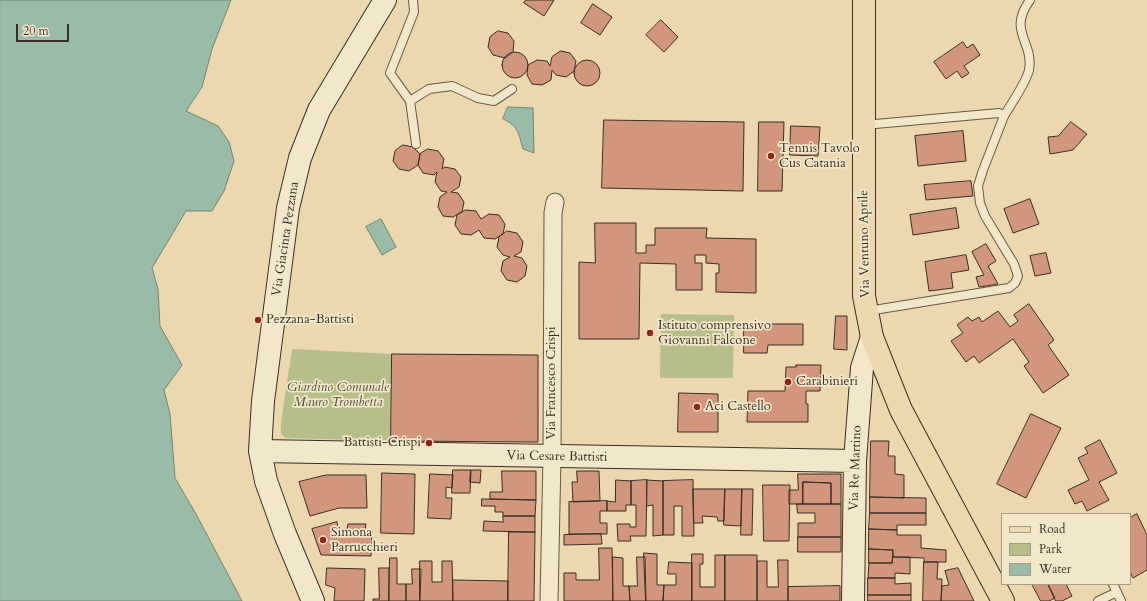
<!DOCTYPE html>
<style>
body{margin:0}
#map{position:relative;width:1147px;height:601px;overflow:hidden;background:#ebd8af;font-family:Cardo,serif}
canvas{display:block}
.legend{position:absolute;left:1001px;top:513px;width:130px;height:72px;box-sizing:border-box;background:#f2e6cb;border:1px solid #a99c89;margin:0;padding:5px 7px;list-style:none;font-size:12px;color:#3b2e27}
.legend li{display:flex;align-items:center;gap:8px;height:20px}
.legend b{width:20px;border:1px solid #a99c89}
.scale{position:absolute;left:16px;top:24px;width:53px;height:18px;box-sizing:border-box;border:2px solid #3b2e27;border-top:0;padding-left:5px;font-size:12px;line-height:14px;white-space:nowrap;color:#3b2e27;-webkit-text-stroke:3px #f2e6cb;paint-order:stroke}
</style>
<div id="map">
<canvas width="1147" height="601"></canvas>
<ul class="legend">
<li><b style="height:5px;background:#ebd8af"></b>Road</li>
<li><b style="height:11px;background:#b8be8a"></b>Park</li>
<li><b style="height:11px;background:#99bba7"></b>Water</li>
</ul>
<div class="scale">20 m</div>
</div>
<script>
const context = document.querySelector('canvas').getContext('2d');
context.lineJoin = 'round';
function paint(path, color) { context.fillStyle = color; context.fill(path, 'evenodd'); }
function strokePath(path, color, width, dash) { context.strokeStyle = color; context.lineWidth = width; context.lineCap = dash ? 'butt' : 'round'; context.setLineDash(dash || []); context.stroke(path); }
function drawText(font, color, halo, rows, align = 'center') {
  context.font = font + ' Cardo,serif'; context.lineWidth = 3.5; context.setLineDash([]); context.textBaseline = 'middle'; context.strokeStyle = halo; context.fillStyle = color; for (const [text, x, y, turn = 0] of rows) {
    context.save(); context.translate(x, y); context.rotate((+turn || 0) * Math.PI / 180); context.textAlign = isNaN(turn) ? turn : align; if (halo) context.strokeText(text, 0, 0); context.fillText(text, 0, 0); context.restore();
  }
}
paint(new Path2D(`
 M661 314 734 315 733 378H660Z
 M292 349 392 354 391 441 285 438 281 433V423Z`), '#b8be8a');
const water = new Path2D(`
 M0 0H231L212 49 202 87 186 111 218 126 229 142 234 161 224 191 212 211H186L152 268 158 289 160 326 182 365 164 390 170 414 175 478 196 514 242 601H0Z
 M508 107 533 108 534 153 523 149C518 133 519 126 503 119Z
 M381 219 396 247 382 255 366 227Z`);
paint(water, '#99bba7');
strokePath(water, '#738374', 1);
const building = new Path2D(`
 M526 0H554L544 16 524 3Z
 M593 4 612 17 600 35 581 23Z
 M661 20 678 37 664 52 646 35Z
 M498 31 508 33 514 41 513 52 505 58 493 55 488 47 490 37Z
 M963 42 967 48 973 44 980 55 964 66 969 73 962 78 957 71 946 79 934 62Z
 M561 51 570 53 576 61 574 71 566 77 556 75 552 70 551 80 542 85 532 84 527 75 528 65 537 60 547 61 550 66 552 57Z
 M502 65a13 13 0 1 1 26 0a13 13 0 1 1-26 0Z
 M574 73a13 13 0 1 1 26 0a13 13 0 1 1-26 0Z
 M604 120 744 122 743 191 602 188Z
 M759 122H784L782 191H758Z
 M1071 122 1087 134 1073 150 1050 154 1048 137 1058 136Z
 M791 126 820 127 818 156 790 155Z
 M963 131 966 161 918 166 915 136Z
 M403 145 413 147 420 154 418 165 409 171 399 169 393 161 395 151Z
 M428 149 438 151 444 159 442 169 445 167 455 169 461 177 459 187 451 192 458 193 464 202 462 212 453 217 443 216 438 207 440 197 447 192 441 191 435 182 437 172 434 175 423 173 418 165 420 154Z
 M971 181 973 196 926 200 924 185Z
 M1030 199 1039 224 1013 233 1004 209Z
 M956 208 959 228 913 235 910 215Z
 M466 210 476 211 481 219 489 214 499 215 505 224 503 234 495 239 484 238 479 230 471 235 461 234 455 225 457 215Z
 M595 223H636V253H646V245H655V228H707L706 238 756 239V293L716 292V273H719V264L706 263V255H695V263H702V290H676V264L640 263 639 339H579V262L595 263Z
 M507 231 517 233 523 242 521 252 514 256 522 258 527 266 525 276 517 282 507 280 501 271 503 261 510 257 503 255 497 247 499 237Z
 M986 244 996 261 988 266 998 284 979 287 976 277 984 275 972 252Z
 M1046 253 1051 273 1035 276 1030 256Z
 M966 255 969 270 951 273 953 288 929 291 925 262Z
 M1029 304 1054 340 1048 345 1069 375 1043 393 1024 366 1029 362 1013 339 979 363 974 356 966 362 951 341 963 333 957 325 968 317 972 321 979 317 982 322 998 311 1010 327 1018 321 1014 315Z
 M836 316H847V350L834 349Z
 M744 324H803V345H768L767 353H744Z
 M392 354 538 355V442L391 441Z
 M796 365H821L820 391H806V404H808V422H747L748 391H785L786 367H796Z
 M679 393 718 394V432H678Z
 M1031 414 1061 428 1026 498 997 484Z
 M1100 440 1117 473 1099 482 1109 500 1087 511 1082 501 1075 504 1068 490 1089 480 1078 458 1088 453 1085 448Z
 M871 441H889L888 456H895V474L904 475V498L870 497Z
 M453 470H471L470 493H452Z
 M471 470H481L480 483 470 482Z
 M502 471H536V500L490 499V492H502Z
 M577 471H599L600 501 573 502 572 482H577Z
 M382 473 415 474 414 534 381 533Z
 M430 474 453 475 452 488 446 487V498H452L451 519 428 518Z
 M798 474H841V504H831V483L803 482V504H789V490H798Z
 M326 475H366L367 508H339L310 516 299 482Z
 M616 480 631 481V505H626V511H607V501L615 502Z
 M647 480 646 536H630L631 541H618L617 524H630V527H636V505H631V481Z
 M647 480 663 481V535L653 536V505L647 506Z
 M693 480 694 536H682V506H674V535H663V481Z
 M803 482 831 483V504H803Z
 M763 485H790L789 541H764Z
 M693 489H725L724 521H718L717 517 702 516 703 523H694Z
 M725 489H742L741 526 724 525Z
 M742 489H753L752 535H741Z
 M870 497 926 498V513H870Z
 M482 499 536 500 535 516H503V512H495V506H482Z
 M607 501V511H600V523H607V534H569V502Z
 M797 504H841V537H798V523H815V513H798Z
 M870 513H926V525H897V530L869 529Z
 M1137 514 1147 535V570L1133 578 1130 572V518Z
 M503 516H535V532L483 531 484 521 503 522Z
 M337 522 338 529H347L348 524H366L365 530H372L371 556 321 555 312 529Z
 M869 529 897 530V535H921V548L946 550V562H924V558L893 557V550L869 549Z
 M509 532H535L534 601H508Z
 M601 534 602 544 564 545V535Z
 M798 537H841V552H798Z
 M599 548H612L613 601H564V573H576V580H599Z
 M869 549 893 550 892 563H869Z
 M644 553 657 554V585H664L663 601H646Z
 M692 554H703V564H700V587H715V555H725V601H692Z
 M725 555H757V601H725Z
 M613 557 623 558V586H629L630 601H613Z
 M637 557H645L646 601H630L629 586H637Z
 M893 557H910V574L895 573V578H868L869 563H892Z
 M390 558H397V584H406V601H389Z
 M778 560H788V601H757V561H767V587H778Z
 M420 561H432V582H442V561H452L453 601H420Z
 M669 562 692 563V601H663L664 585H676V574H668Z
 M924 562H938L937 579H942L941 601H923Z
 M327 568 365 569 364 601H334L335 588 326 585Z
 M379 568H389V601H373V599H379Z
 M958 568 974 601H941L942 586 949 585 945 571Z
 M412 569H421L420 601H406V584H412Z
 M868 578H895V584L911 583V595H868Z
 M453 580 508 581V601H453Z
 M1032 584H1048L1055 598 1049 601H1041Z
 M1048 584H1066L1072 596 1062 601H1056Z
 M840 586V601H788V587Z
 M868 595H911V601H868Z`);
paint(building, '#d2967c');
strokePath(building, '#3b2e27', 1);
const lane = new Path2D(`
 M413 0 414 12 390 73 410 101 416 144
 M410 101 429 89 452 86 478 98 494 101 512 89
 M1004 116C1011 104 1026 83 1029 70 1034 41 1007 32 1030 0
 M864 125 999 113 1004 116 983 170 978 186 980 203 985 216 1014 264 1018 276 1015 283 1009 288 868 311
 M1113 584 1121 601
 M1098 601 1117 592`);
const street = new Path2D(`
 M549 601 552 457 553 213 555 202`);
const secondary = new Path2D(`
 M260 451 855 461
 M313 601 285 534 266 481 260 451 263 401 288 208 300 158 319 110 385 0
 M853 601 855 461 862 368 872 337`);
const primary = new Path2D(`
 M864 0V296L872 337 901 410 1003 601`);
strokePath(lane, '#675849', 10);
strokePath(street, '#675849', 19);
strokePath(secondary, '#3b2e27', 24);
strokePath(primary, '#3b2e27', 24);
strokePath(lane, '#f2e6cb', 8);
strokePath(street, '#f2e6cb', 17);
strokePath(secondary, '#f2e6cb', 22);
strokePath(primary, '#ebd8af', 22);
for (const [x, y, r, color] of [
 [771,156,4,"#8f2418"],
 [258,320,4,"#8f2418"],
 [650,333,4,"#8f2418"],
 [788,382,4,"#8f2418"],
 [697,407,4,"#8f2418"],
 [429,443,4,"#8f2418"],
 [323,540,4,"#8f2418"]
]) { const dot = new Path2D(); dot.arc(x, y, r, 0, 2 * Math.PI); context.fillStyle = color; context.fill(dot); strokePath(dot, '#f2e6cb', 1.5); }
drawText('13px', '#3b2e27', '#f2e6cb', [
 ["Tennis Tavolo",779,149],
 ["Cus Catania",779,164],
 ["Pezzana-Battisti",266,320],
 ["Istituto comprensivo",658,326],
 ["Giovanni Falcone",658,341],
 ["Carabinieri",796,382],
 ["Aci Castello",705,407],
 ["Battisti-Crispi",421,443,"right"],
 ["Simona",331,533],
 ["Parrucchieri",331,548]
], 'left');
drawText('13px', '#3b2e27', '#f2e6cb', [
 ["Via Giacinta Pezzana",286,239,-81],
 ["Via Ventuno Aprile",865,244,-91],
 ["Via Francesco Crispi",552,383,-90],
 ["Via Cesare Battisti",557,457,1],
 ["Via Re Martino",856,468,-88]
]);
drawText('italic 13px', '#544b3b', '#f2e6cb', [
 ["Giardino Comunale",338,388],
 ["Mauro Trombetta",338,403]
]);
</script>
